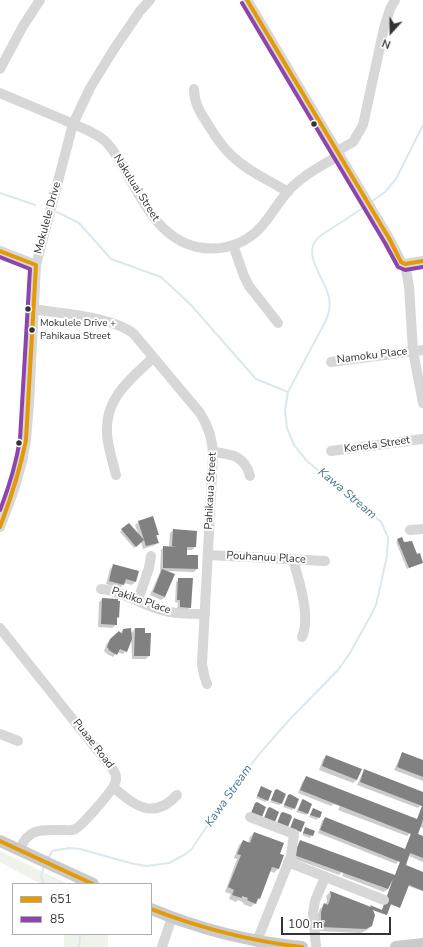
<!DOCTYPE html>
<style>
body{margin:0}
#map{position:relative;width:423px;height:947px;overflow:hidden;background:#fff;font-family:"Nunito Sans",sans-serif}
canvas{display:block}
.legend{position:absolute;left:12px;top:883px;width:140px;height:52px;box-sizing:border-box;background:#fff;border:1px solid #adadad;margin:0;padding:5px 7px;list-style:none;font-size:12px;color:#333}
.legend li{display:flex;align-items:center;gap:8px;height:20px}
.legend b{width:20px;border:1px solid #adadad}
.north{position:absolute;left:371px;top:12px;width:40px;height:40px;-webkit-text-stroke:3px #fff;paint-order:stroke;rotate:201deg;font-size:11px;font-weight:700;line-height:16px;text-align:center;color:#333}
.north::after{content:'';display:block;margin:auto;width:14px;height:18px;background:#333;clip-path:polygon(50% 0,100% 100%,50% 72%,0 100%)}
.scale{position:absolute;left:281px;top:917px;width:110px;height:18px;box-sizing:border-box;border:2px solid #333;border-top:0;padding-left:5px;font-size:12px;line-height:14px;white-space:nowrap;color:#333;-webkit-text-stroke:3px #fff;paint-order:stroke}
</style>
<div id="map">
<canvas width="423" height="947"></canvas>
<ul class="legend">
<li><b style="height:5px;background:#e39a05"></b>651</li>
<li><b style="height:5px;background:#8e44ad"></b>85</li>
</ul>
<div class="north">N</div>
<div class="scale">100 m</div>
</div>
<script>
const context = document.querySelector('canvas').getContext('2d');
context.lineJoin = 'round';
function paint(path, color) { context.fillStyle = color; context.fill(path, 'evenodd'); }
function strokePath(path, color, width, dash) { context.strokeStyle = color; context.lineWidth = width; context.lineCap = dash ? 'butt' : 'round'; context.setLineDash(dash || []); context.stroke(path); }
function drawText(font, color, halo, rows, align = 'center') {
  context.font = font + ' "Nunito Sans",sans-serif'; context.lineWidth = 4; context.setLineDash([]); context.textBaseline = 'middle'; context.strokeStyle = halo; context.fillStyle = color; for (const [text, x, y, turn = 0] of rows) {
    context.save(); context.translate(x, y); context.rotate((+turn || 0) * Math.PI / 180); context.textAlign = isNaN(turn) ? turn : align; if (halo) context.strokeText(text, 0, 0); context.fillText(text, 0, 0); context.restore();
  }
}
paint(new Path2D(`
 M0 851 68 884H41L0 862Z
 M64 934H108V947H64Z`), '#f0f3ec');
paint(new Path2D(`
 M139 522 158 535 156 537 158 542 155 545 143 549 141 542 134 548 120 532 129 524 139 536 135 525Z
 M173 530 195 547 192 550H186V555L197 556V569L194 572 165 571V597L161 600 150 595 160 572 161 550 164 547H169L170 533Z
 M398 540 403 543 423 562 407 569 396 542Z
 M113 566 135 582 132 585 124 583 120 588 106 584 110 569Z
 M179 579 190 607 187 610H177L178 603 175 602 176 582Z
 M102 599 118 617 116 619V625L112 628 98 627 99 602Z
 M135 629 144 634 149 656 146 659H132L131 636 126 651 123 654 117 652 113 657 107 654 104 651 107 643 119 633H120L124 630 130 634Z
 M402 753 423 761V781L394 770Z
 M327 756 357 780 353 783 319 770 323 759Z
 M365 771 423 793V803L418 808 357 785 362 774Z
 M306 777 417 820 423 804V828L420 827 416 835 423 837V862L409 856 404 865 423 873V891L408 886 400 907 390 905 386 915 374 911 372 907 382 911 393 879H391L388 889 384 892 342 876 344 870 339 875 292 858 296 848 298 846 395 876 401 858 396 864 318 833 322 821 325 818 405 850 411 832 407 836 338 810 340 806 333 804 331 806 298 793 302 783Z
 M261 787 267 800 265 802 256 798Z
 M275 791 281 804 279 805 270 802Z
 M288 796 294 808 292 810 283 807Z
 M302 801 307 814 306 815 296 812Z
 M313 810 321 813 317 820 309 817Z
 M306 828 314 831 310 838 302 835Z
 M254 833 279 854 283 856 278 869 274 873 270 871 259 899 251 907 243 904 244 903 238 900 236 902 229 899 231 894 225 892 237 859 234 858 239 845 243 841 248 843 250 837Z
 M330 892 371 926 367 930 361 933 318 931 321 927V924H317V917L320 909 324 904 325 905 327 901 326 896Z`), '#0003');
strokePath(new Path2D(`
 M0 193 35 205
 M371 202 385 192 396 179 423 125
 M288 392 325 322C329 314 331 307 329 298 326 279 299 253 320 236L366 206
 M48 859 52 851 69 848 80 849 134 864 147 866 169 863 184 855 191 850 231 790 261 752 291 718 338 670 350 653 370 617 376 605 379 592 387 556 388 537 381 522 307 461 294 445 287 428 285 410 288 392 256 379 191 305 161 277 111 259 79 223 57 212
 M44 884 41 876 44 866
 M79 947 80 934`), '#dbe8ee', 2);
paint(new Path2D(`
 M153 516 159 535H156L159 543 146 546 138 521Z
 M129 523 144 540 136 547 121 529Z
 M173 529 197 531 196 547H187V555H198V569L163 568V546L177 547 172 546Z
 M402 537 404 542 412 541 417 554 420 553 423 563 409 568 397 539Z
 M113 564 139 571 136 582 126 579 124 585 109 581Z
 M162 569 175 574 165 597 153 592Z
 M178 578H193L191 608 180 607V600H177Z
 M102 598 118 599V601H120L119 618 117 617V625L101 624Z
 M131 628 132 639 127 652 120 649 117 655 110 651 107 647 110 639 119 631 122 634 123 629Z
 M135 628H145V633H151L150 656H134Z
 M402 752 423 760V777L397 767Z
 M326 755 362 769 357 780 322 766Z
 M364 769 423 792V820L418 834 423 836V858L410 853 406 865 423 872V891L409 885 400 908 391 904 387 915 373 910 375 915 372 926 366 929 321 927 325 922V920H321V912L324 903 328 905 331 896 330 891 371 907 370 905 382 910 393 879 388 889 294 855 300 840 395 875 400 862 320 830 325 817 405 849 411 834 300 790 306 776 417 819 422 806 360 782Z
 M261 786 272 791 268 801 257 796Z
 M277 789 286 794 282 804 271 800 275 790Z
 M290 794 299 799 295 809 284 805 288 795Z
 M303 799 312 804 308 814 298 810 302 800Z
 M257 802 266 807 262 817 251 813 255 803Z
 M270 807 279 812 275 822 264 818 268 808Z
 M313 808 322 812 320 818 310 815Z
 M283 812 291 815 292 817 288 827 277 823 281 813Z
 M294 818 305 822 301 832 290 828Z
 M305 827 315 831 313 836 303 833Z
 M254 832 284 843 280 854 284 855 279 869 272 867 260 899 258 898 256 904 247 900 248 898 242 896V898L232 895 234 890 228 887 241 855 237 854 243 840 250 843Z`), '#818181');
strokePath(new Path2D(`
 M247 0 390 240 401 262 405 264 409 286 413 351 423 403
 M0 69 23 26 40 0
 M194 89C194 103 200 112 207 123 214 134 221 146 231 155 247 171 269 180 288 192
 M0 93C21 102 43 111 64 120 77 126 94 131 105 141 112 147 117 157 122 165 141 197 157 238 197 247 212 250 228 248 241 242 265 231 273 207 290 189 305 174 322 165 340 155
 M337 151 353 142 363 125 384 28 390 9 395 0
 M233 245 244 276 249 286 278 323
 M0 251 36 265
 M405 264 423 261
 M33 309C62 314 110 316 133 333L200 413C209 427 213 440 213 456L202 664 204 675 207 684
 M331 362 423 350
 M331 451 423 439
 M213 452C232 454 245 456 250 476
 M116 475C113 464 110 453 108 442 101 402 127 382 153 358
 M0 527 14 490 22 462 26 440 29 403 36 265 73 124 90 88 114 49 140 11 150 0
 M410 530 423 529
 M208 555 325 561
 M293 560C299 580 311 617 302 637
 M101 589C122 591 138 603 158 609 173 614 189 614 205 614
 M138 600 149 568 151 556
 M0 628 114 771C116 775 117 779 115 783 114 789 81 827 75 829 72 831 67 830 63 830 42 830 29 827 20 849
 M0 734 18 741
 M113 787C134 805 153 821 177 795
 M250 817 294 834 291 856 257 941
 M288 862 384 900
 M162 947 172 917
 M316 947 313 913 315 901 325 877`), '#d7d7d7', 10);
strokePath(new Path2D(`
 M0 841 93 884
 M151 909C199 929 250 942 302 947
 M396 947 423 944`), '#cacaca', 12);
strokePath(new Path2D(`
 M247 0 390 240 401 262 405 264 423 261
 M0 251 36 265 26 440C20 470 11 498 0 527
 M0 841 93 884
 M151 909C200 928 250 941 302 947`), '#e39a05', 4);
strokePath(new Path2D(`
 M242 3 385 243 398 267 405 270 423 267
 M0 257 30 269 20 439C16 464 9 487 0 510`), '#8e44ad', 4);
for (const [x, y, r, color] of [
 [314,124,3.5,"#333"],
 [28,309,3.5,"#333"],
 [32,330,3.5,"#333"],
 [19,443,3.5,"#333"]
]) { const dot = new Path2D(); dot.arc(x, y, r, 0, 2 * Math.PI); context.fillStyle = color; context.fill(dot); strokePath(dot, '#fff', 1.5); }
drawText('10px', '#333', '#fff', [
 ["Mokulele Drive +",40,324],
 ["Pahikaua Street",40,337]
], 'left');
drawText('11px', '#333', '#fff', [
 ["Nakuluai Street",136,188,58],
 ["Mokulele Drive",48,218,-75],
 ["Namoku Place",372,356,-7],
 ["Kenela Street",377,445,-8],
 ["Pahikaua Street",211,491,-87],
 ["Pouhanuu Place",266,558,3],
 ["Pakiko Place",141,601,19],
 ["Puaae Road",93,744,52]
]);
drawText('italic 12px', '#48768e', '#fff', [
 ["Kawa Stream",347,494,40],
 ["Kawa Stream",229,796,-55]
]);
</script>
